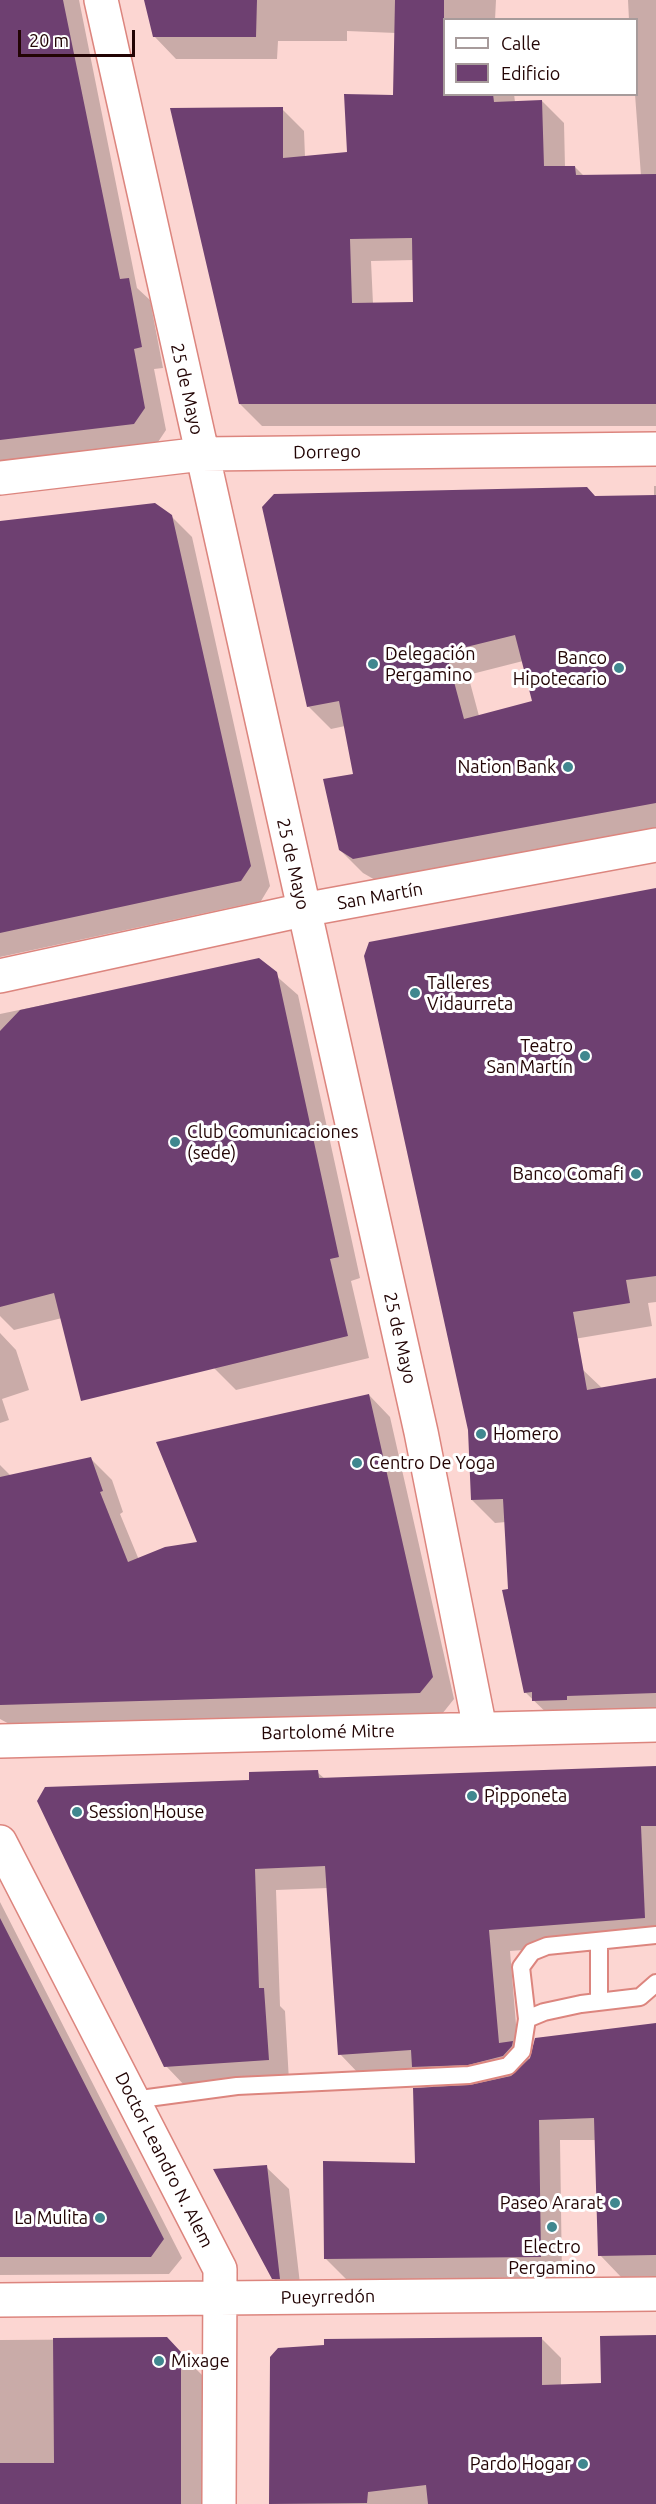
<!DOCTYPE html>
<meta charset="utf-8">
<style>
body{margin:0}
#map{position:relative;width:656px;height:2504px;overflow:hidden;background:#fcd6d2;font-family:Ubuntu,sans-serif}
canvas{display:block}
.legend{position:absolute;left:443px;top:18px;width:195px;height:78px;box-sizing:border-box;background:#fff;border:2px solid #a79b9b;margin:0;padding:8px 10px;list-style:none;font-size:18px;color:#220404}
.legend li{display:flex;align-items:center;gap:12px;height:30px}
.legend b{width:30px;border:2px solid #a79b9b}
.scale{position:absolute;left:18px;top:30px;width:117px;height:27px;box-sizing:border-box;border:3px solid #220404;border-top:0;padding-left:8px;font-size:18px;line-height:21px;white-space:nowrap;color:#220404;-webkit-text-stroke:4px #fff;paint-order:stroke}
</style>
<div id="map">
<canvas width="656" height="2504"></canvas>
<ul class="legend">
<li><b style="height:8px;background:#fff"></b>Calle</li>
<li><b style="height:16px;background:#6e4071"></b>Edificio</li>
</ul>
<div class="scale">20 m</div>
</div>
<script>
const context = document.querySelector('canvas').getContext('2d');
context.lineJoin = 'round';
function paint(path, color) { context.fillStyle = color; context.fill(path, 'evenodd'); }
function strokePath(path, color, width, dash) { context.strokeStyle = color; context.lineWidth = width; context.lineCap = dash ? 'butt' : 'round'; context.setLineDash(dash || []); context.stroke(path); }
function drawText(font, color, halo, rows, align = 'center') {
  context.font = font + ' Ubuntu,sans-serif'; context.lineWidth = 6; context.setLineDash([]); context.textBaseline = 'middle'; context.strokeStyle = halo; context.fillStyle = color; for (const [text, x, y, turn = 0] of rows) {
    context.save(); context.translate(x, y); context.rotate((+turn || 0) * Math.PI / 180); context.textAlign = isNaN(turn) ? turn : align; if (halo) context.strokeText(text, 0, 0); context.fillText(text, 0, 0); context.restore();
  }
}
paint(new Path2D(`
 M0 0H79L137 288 150 300 163 368 154 369 166 430 156 445 0 463Z
 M146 0H496L495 20H444V94H514L515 102 542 101 564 123 565 167H575L584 176H641L635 94 636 20H629L628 0H656V426H262L240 404 282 109 304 131 305 157 348 153 395 96 396 33 347 31V41H278L277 59H176L154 36ZM414 260V303L373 304 371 261Z
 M654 486H656V829L377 881 363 873 340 850 354 775 345 726 331 729 308 706 595 498 654 496ZM523 661 534 702 479 716 468 675Z
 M171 516 192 537 270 886 261 901 0 957V523Z
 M656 890V1302L648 1303 652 1326 472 1356Z
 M258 960 298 995 360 1278 351 1281 369 1358 236 1390 214 1368 62 1318 14 1330 0 1316V1014Z
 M0 1333 16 1350 29 1390 2 1399 9 1420 0 1423Z
 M582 1369 603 1389 656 1380V1717L557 1723 525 1692 510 1590 506 1522 495 1523 472 1500Z
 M369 1395 390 1417 454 1699 442 1714 13 1726 0 1719V1465L11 1476 90 1458 112 1480 123 1512 120 1514 139 1560 199 1543Z
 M656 1767V1940L510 1951 518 2049 530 2060 656 2024V2276L621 2277 600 2255 596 2140H560L562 2277 347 2280 325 2258 417 2165 435 2089 419 2072 361 2076 340 2054 328 1888 276 1890 280 2006 285 2011 289 2081 187 2088 166 2066 251 1782 317 1772 325 1779Z
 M0 1902 182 2258 169 2274 0 2275Z
 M266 2167 289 2189 302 2301H296L273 2278Z
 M656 2337V2504H270L271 2358 541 2338 561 2358V2386L603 2384Z
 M166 2339 203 2376V2504H0V2340Z`), '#0003');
paint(new Path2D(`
 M0 0H63L120 279 129 278 142 347 134 349 145 408 134 424 0 440Z
 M144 0H257L256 37H153Z
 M395 0H444V94H493L494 102 542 100 544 166H575L576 175 656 174V404H239L170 108 283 107V158L347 152 344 94 393 95ZM412 238 413 302 352 303 350 239Z
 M587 487 595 496 656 495V803L353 859 339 850 323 779 353 774 339 701 307 707 262 507 274 494ZM515 635 532 701 464 719 446 652Z
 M155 503 172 515 251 866 241 881 0 933V521Z
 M656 888V1276L626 1280 630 1303 573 1312 587 1390 656 1378V1693L567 1696V1700L532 1701V1692L524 1693 502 1590 508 1589 503 1499 471 1500 468 1430 364 956 369 942Z
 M259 958 277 972 339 1257 330 1259 348 1336 81 1401 54 1293 0 1307V1031L20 1010Z
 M369 1394 433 1677 420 1693 0 1705V1477L91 1457 103 1491 100 1492 128 1562 165 1547 197 1542 156 1442Z
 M656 1766V1826H641L645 1918 489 1930 499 2043 513 2041 512 2046 503 2056 468 2065 412 2067 411 2050 338 2055 325 1866 255 1869 259 1988H264L269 2060 164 2067 37 1801 45 1787 249 1780V1772L318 1770 319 1778Z
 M0 1918 164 2239 151 2257H0Z
 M656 2023V2255L598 2256 594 2118 539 2120 541 2257 324 2259 323 2161 415 2163 413 2088 470 2085 511 2076 530 2058 535 2038Z
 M267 2165 280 2279H272L213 2169Z
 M656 2335V2504H428L426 2485 368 2492 367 2503 269 2504 270 2357 278 2348 324 2345V2339L542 2337V2385L601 2383 600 2336Z
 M167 2337 181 2352V2504H0V2463H54L53 2338Z`), '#6e4071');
const service = new Path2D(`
 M599 2002V1943
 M527 2019 521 1967 532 1952 547 1946 656 1935
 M133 2100 237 2086 469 2075 508 2066 522 2051 527 2019 544 2012 581 2004 640 1997 656 1983`);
const minor = new Path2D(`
 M101 0 421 1432 480 1729
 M0 478 202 454 656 449
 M0 976 303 910 656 845
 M0 1741 656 1725
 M0 1842 220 2269 219 2504
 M0 2300 656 2294`);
strokePath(service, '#dc857e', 20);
strokePath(minor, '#dc857e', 36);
strokePath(service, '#fff', 16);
strokePath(minor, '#fff', 33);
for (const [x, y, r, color] of [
 [373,664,6,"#40878f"],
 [619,668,6,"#40878f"],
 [568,767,6,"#40878f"],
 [415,993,6,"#40878f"],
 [585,1056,6,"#40878f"],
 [175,1142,6,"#40878f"],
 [636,1174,6,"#40878f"],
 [481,1434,6,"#40878f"],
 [357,1463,6,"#40878f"],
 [472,1796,6,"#40878f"],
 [77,1812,6,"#40878f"],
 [615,2203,6,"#40878f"],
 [100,2218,6,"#40878f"],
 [552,2227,6,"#40878f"],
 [159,2361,6,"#40878f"],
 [583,2464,6,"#40878f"]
]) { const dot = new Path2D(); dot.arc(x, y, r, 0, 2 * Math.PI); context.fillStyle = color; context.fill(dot); strokePath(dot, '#fff', 2); }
drawText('18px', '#220404', '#fff', [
 ["25 de Mayo",187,389,77],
 ["Dorrego",327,452,-1],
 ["25 de Mayo",293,864,77],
 ["San Martín",380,896,-10],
 ["25 de Mayo",400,1338,77],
 ["Bartolomé Mitre",328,1732,-1],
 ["Doctor Leandro N. Alem",164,2160,63],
 ["Pueyrredón",328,2297,-1]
]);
drawText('18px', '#220404', '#fff', [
 ["Delegación",385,654],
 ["Pergamino",385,675],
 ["Banco",607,658,"right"],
 ["Hipotecario",607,679,"right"],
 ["Nation Bank",556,767,"right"],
 ["Talleres",427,983],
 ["Vidaurreta",427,1004],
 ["Teatro",573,1046,"right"],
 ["San Martín",573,1067,"right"],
 ["Club Comunicaciones",187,1132],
 ["(sede)",187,1153],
 ["Banco Comafi",624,1174,"right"],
 ["Homero",493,1434],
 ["Centro De Yoga",369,1463],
 ["Pipponeta",484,1796],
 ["Session House",89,1812],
 ["Paseo Ararat",603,2203,"right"],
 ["La Mulita",88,2218,"right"],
 ["Electro",552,2247,"center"],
 ["Pergamino",552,2268,"center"],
 ["Mixage",171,2361],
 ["Pardo Hogar",571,2464,"right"]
], 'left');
</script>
